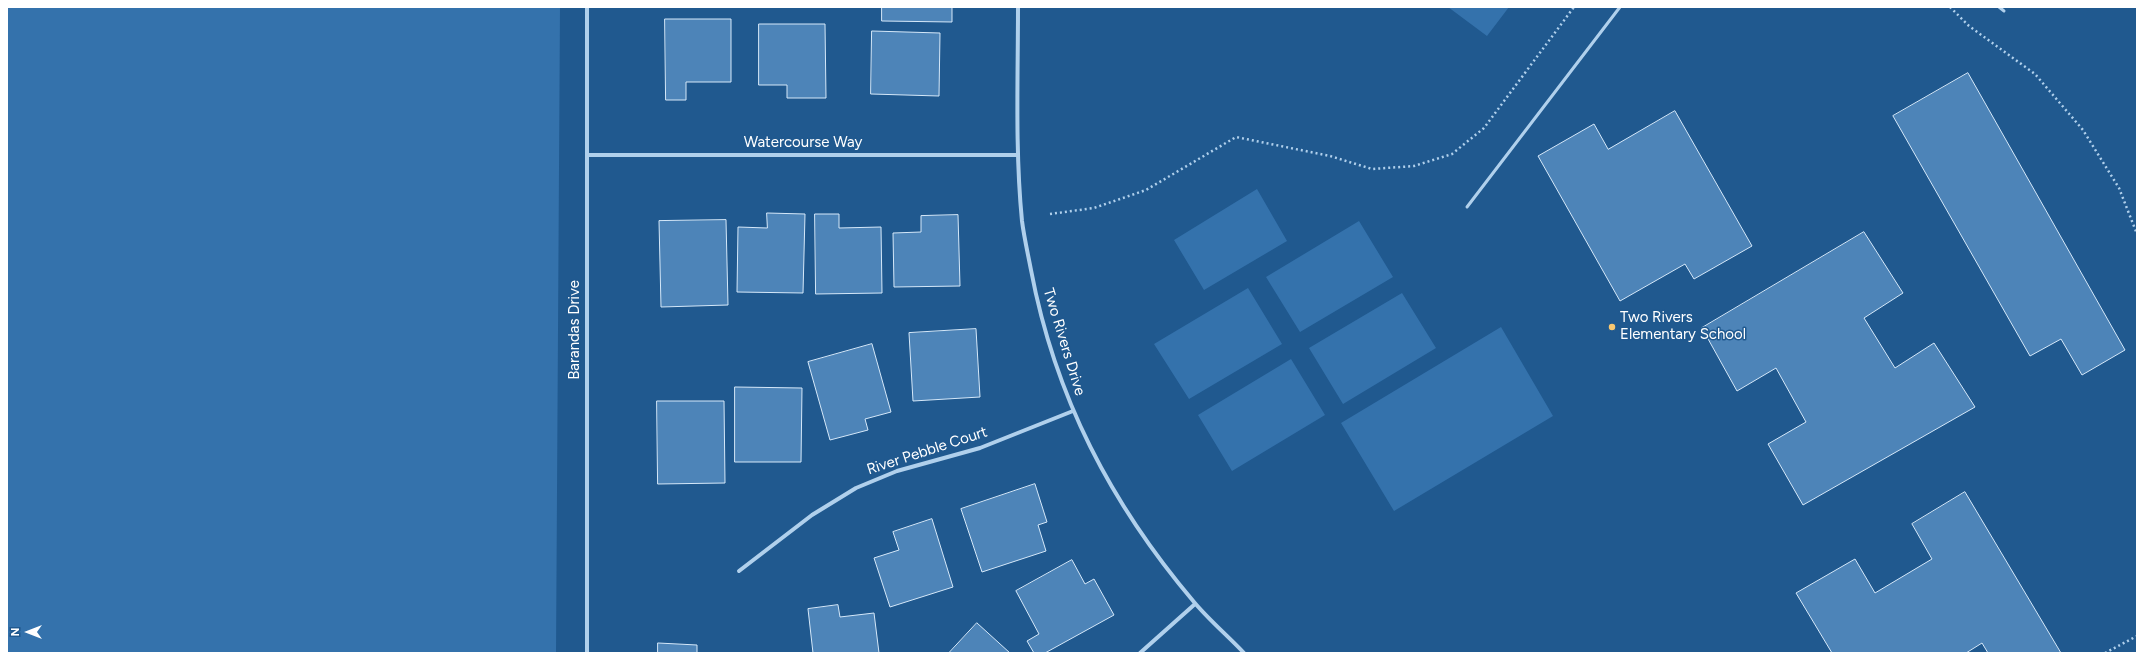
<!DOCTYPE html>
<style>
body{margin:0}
#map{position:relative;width:2144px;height:660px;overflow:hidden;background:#20598f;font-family:Figtree,sans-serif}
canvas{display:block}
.frame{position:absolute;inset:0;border:8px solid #fff;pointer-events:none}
.north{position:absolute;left:8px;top:612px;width:40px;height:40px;-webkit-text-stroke:3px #20598f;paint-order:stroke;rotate:270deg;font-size:11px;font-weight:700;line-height:16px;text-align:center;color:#fff}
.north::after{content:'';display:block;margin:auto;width:14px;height:18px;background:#fff;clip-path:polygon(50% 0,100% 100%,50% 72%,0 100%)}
</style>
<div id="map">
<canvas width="2144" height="660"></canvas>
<div class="frame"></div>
<div class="north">N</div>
</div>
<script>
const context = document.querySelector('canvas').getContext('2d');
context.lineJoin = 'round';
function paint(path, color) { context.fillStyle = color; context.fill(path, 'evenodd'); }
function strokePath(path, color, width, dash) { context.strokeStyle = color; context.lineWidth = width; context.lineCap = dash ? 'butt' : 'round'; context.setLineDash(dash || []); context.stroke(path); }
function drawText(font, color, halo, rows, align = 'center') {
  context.font = font + ' Figtree,sans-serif'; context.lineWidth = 3; context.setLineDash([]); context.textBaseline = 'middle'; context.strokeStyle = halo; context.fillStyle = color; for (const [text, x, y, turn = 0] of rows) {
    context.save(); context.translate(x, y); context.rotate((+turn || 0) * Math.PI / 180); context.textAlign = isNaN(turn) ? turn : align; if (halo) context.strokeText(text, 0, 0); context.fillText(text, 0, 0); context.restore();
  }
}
paint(new Path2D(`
 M7 7H560L556 653H7Z
 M1448 7H1509L1487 36Z
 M1257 189 1287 241 1204 290 1174 240Z
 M1359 221 1393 277 1300 332 1266 277Z
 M1248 288 1282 344 1189 399 1154 344Z
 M1402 293 1436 348 1343 404 1309 348Z
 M1501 327 1553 416 1394 511 1341 423Z
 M1291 359 1325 415 1232 471 1198 415Z`), '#3472ac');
const building = new Path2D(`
 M882 7H952V22L882 21Z
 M665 19H731V82H686V100H666Z
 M759 24H825L826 98H787V85H759Z
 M872 31 940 33 939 96 871 94Z
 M1968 73 2125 350 2082 375 2061 339 2030 356 1893 116Z
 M1675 111 1752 246 1694 279 1685 264 1620 301 1538 156 1594 124 1608 149Z
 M767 213 805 214 803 293 737 292 738 227 767 228Z
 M815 214H839V228L881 227 882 293 816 294Z
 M958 215 960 286 894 287 893 233 921 232V216Z
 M726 220 728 305 661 307 659 221Z
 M1864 232 1903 293 1864 318 1895 368 1934 343 1975 407 1803 505 1768 444 1806 422 1776 368 1737 391 1702 328Z
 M976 329 980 397 913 401 909 333Z
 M872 344 891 412 865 419 868 430 830 440 808 362Z
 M735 387 802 388 801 462H735Z
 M657 401H724L725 483 658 484Z
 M1035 484 1047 522 1038 525 1046 551 982 572 961 509Z
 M1965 492 2061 653H1988L1982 643 1966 653H1832L1796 593 1855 559 1875 593 1932 559 1912 524Z
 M932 519 953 587 890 607 874 558 899 550 893 532Z
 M1072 560 1085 584 1094 579 1114 615 1045 653H1034L1027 641 1039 634 1016 591Z
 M838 605 840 617 874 613 879 653H813L808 609Z
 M977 623 1010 653H949Z
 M658 643 697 645V653H658Z`);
paint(building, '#4d84b8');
strokePath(building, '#d5e8f9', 1);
strokePath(new Path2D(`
 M1950 7 1969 26 2035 74 2083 130 2119 188 2137 234
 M1050 214 1094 208 1146 190 1236 137 1330 156 1372 169 1414 166 1452 154 1484 128 1574 7
 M2105 653 2137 636`), '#b0d0ec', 2.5, [2, 3]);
strokePath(new Path2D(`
 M1999 7 2004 11
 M1467 207 1620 7`), '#b0d0ec', 3);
strokePath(new Path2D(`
 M1018 7C1018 78 1015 150 1022 221 1024 237 1028 254 1031 270 1055 397 1111 504 1194 602 1209 620 1228 636 1244 653
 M587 155H1018
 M739 571 812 515 856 488 897 471 980 448 1073 411
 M587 653V7
 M1140 653 1195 604`), '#b0d0ec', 4);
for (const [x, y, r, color] of [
 [1612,327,4,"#f9c871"]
]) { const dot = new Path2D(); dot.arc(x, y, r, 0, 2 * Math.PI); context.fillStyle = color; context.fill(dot); strokePath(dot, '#20598f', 1.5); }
drawText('15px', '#fff', '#20598f', [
 ["Watercourse Way",803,143],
 ["Barandas Drive",575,330,-90],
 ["Two Rivers Drive",1064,342,73],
 ["River Pebble Court",927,451,-18]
]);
drawText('15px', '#fff', '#20598f', [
 ["Two Rivers",1620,318],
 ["Elementary School",1620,335]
], 'left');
</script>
